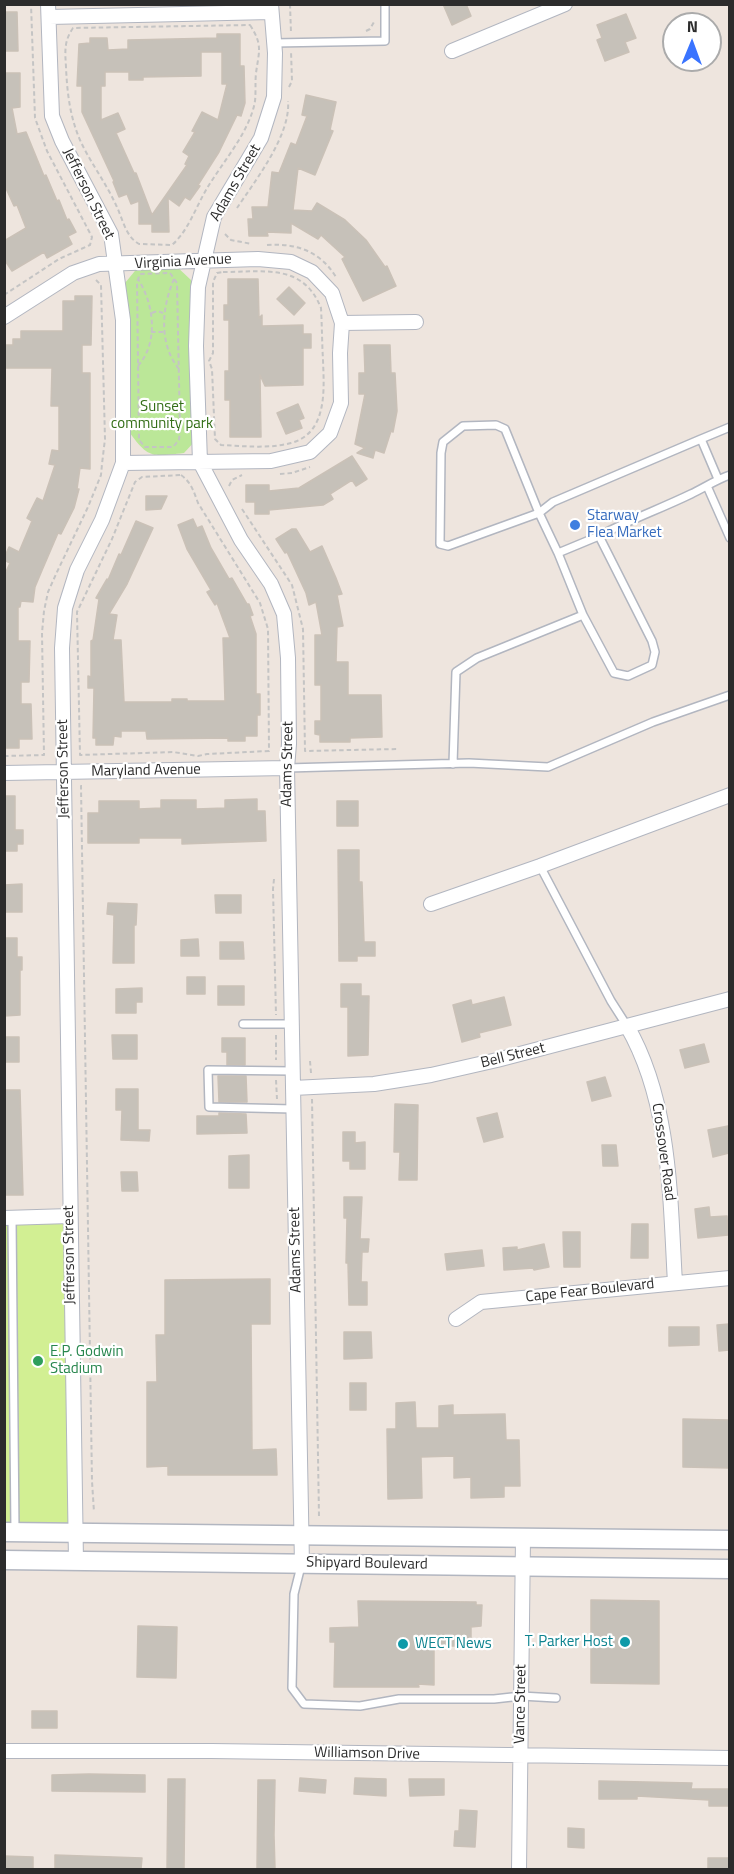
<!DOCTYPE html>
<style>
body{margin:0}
#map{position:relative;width:734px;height:1874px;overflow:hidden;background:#eee5de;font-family:"Titillium Web",sans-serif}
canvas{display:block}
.frame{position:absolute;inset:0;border:6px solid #2c2c2c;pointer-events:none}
.north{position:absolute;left:662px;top:12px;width:60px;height:60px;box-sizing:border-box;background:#fff;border:2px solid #ababab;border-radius:50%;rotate:1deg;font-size:16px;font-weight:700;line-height:24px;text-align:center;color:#2c2c2c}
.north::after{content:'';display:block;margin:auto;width:21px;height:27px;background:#3a74ff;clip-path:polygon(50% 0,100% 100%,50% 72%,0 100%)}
</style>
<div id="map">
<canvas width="734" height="1874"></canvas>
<div class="frame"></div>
<div class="north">N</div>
</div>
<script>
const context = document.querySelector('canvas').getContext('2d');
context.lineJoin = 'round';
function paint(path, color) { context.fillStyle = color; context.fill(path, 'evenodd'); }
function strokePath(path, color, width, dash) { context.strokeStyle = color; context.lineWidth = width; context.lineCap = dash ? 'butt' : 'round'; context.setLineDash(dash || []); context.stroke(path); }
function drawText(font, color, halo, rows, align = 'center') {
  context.font = font + ' "Titillium Web",sans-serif'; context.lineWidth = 4.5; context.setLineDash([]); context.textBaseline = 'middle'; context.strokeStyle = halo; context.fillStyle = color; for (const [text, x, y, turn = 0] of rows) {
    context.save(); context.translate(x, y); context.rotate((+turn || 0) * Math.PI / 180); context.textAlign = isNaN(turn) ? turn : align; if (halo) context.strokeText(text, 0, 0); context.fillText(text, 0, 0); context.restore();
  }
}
paint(new Path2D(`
 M175 265 191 280 196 440 184 453C154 456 149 460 130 433L125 283 139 266Z`), '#bbe798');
paint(new Path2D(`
 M70 1216 75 1533 5 1532 4 1218Z`), '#d2ef93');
const building = new Path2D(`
 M443 4H466L471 16 452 25Z
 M4 12H17L18 51H4Z
 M626 14 636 38 625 42 629 52 605 61 597 40 602 38 597 25Z
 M217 34H240V66H244L245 103 241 116 237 115 219 152 198 185 200 186 190 200 185 197 179 206 168 198 169 232H152V224H139V201L131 204 127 194 119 197 113 182 114 181 82 112V86H77L79 44 90 43V38H107L108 50 128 49V40L217 38ZM201 52H222V84H227L218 120 202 112 192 131 195 132 183 152 189 156 185 164 187 165 152 215 136 173H134L116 133 125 129 118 113 101 120V86H105V72H129V80H143V77L201 76Z
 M4 73H20V107L12 108 17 134 26 132 44 176 46 175 57 201 59 200 67 220 69 219 76 232 68 236 72 244 47 258 44 252 12 271 4 259V241L26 228 17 205 14 206 4 184Z
 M306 95 336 102 330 130 333 131 315 175 298 168 293 210 312 211 317 203 345 220 366 240 385 267 387 266 396 286 363 301 342 259 345 257 321 235 318 239 291 223V233L267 232 268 236H249L248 219H253L252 207H268L272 172 279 173 291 143 296 145 307 116 302 115Z
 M228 279H258L259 318 262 315V326L303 325V334H311V348H303V385L265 386 260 375 261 437H230V400H225V371H229V320H224V305H228Z
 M289 287 305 303 294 315 277 299Z
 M75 296H92L91 345H82V373H90V469L80 468 77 489H79L74 508 61 534 58 533 43 568 35 587 33 602 21 601 20 607H18V641H30L29 682H21V704H31L32 739H19V748H4V576L10 563 4 560V558L9 547 19 552 32 521 27 518 37 498 43 501 55 465 49 464 52 450 59 451V406H51L52 368H4V345H13V339H21V331H63V301H75Z
 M364 345H390L391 373H395L397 411 393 432 391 431 384 453 375 450 373 458 357 453 365 448 355 444 365 394H359V373H365Z
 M298 404 304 418 299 420 302 428 286 434 277 413Z
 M352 456 367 479 356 486 352 480 330 494 333 499 323 505 269 510V514H255V502H246V485H269V491L299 488Z
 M146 496H167L161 509 146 510Z
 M193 519 197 528 202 526 211 548 229 579 232 578 247 604H249L253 615 250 616 256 634V694H260V715H257V736H245V741H228V738L147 739 146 731H121V737L114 736 113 745H96V738H93L94 688H88V676L91 677V641L93 640 99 599 96 598 107 579 108 580 119 554 121 555 136 521 153 528 127 584 109 614 117 615 113 640H121L124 702H172V699H187V701H225L223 638H230L217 603 215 605 207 592 211 590 187 549 178 525Z
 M292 529H296L310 552 322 546 336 578 342 594 337 595 343 626 337 627 336 662H348V695H381L382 737 350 738V742H320V735L315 734V721H321V685H315V635H322L316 602 309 605 306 593 287 552 285 553 276 539Z
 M4 796H15V830H23V844H17V851H4Z
 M257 799V811H265L266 841 182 844V838H139V843H88V813H99V801H139V809L161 808V800H196V809L225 808V800Z
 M337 801H358V826H337Z
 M338 850H359V882H362L364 942H375V956H357V961H339Z
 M22 884V912H4V885Z
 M215 895H241V913H216Z
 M108 903 137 904 136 925H134V963H113L114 915 107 914Z
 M4 938H17V957H22V970H20V1015L4 1016Z
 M198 939 199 956H181V940Z
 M220 942H243L244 959H220Z
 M187 977H205V994H187Z
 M341 984H361V996H369L368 1055 348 1056V1007H341Z
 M218 986H244V1005H218Z
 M142 988V1002H136V1013H116V989Z
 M504 997 511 1025 479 1033 480 1037 462 1042 453 1005 471 1000 472 1005Z
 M112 1035H137V1059H113Z
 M4 1037H19V1062H4Z
 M222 1038H245V1065H227V1052H222Z
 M704 1044 709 1062 685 1068 680 1050Z
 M218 1076H246L247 1102H219Z
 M605 1077 611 1096 592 1101 587 1082Z
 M116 1089H138V1130H150L149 1141 121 1140 122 1110H116Z
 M4 1090H20L23 1195H5Z
 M395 1104 418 1105 417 1180H399L400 1152H394Z
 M219 1113 246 1114 247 1133 197 1134V1116H219Z
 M497 1113 503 1137 484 1142 477 1118Z
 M728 1126 729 1153 713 1157 708 1130Z
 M343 1132H355V1143L365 1142V1169H350V1161H343Z
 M602 1145H616L618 1166H603Z
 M249 1155V1188H229V1156Z
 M121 1172H137L138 1191H122Z
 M344 1197H362L360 1239H369L368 1252H362L361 1282H367V1305H349L348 1263H346L347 1218H344Z
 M709 1207 710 1217 727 1216 728 1235 698 1238 695 1209Z
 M632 1224H648V1258H631Z
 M563 1232H580V1267H564Z
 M544 1244 549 1267 534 1270 533 1268 504 1270 503 1248 517 1247V1250Z
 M482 1250 484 1266 447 1270 445 1254Z
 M270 1279V1324H251L252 1450 276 1449 277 1475H168V1466L147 1467V1382H157L156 1335H165V1280Z
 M729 1324V1350L719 1351 717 1325Z
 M669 1327H699V1345L669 1346Z
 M344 1332H371L372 1358 344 1359Z
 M350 1383H366V1410H350Z
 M415 1402 416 1428H439V1406L453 1405V1415L505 1414 506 1440H519L520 1486H504V1497L471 1498V1477L454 1478V1456L421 1457 422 1498 388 1499 387 1429H396V1403Z
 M683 1419 729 1420V1468L683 1467Z
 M591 1600 659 1601V1684L591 1683Z
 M358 1601 476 1602V1605H482L481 1626 471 1627V1646H434V1685L418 1684 419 1687H334L335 1642H330V1628L359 1627Z
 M138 1626 177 1627 176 1678 137 1677Z
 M32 1711H57V1728H32Z
 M89 1774 145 1775V1792L52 1791V1775Z
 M300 1778 326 1780 325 1793 299 1791Z
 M355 1778 386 1779V1796L354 1794Z
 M168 1779H185L184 1869H167Z
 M409 1779H444V1795L410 1796Z
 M258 1780H275L274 1835 275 1869H257Z
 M599 1781 692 1783 691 1789H729V1806H709V1800L637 1796V1799H599Z
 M460 1810 477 1811 475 1847 454 1846 455 1831H459Z
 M568 1828 584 1829V1848L568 1847Z
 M55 1855 142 1858 141 1869H55Z
 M4 1856 33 1857V1869H4Z
 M708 1858H729V1869H708Z`);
paint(building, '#c6c1b9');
strokePath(building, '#cac1b7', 1.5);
const service = new Path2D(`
 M274 43 385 41V4
 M718 479 701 439 730 427
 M707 486 730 538
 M599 536C629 520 660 509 691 494 704 488 715 480 730 475
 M558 553 539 513 448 546 440 544 441 453 443 442 463 426 496 425 505 429 539 513 553 502 701 439
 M453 764 456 672 477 658 583 615 614 673 628 676 652 665 655 652 652 641 599 536 558 553 583 615
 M287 768 469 763 548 767 653 722 730 695
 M540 866 611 1001 627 1026
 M243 1024H292
 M292 1071 208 1070 209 1107 293 1109
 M12 1218 15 1532
 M301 1566 294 1594 292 1688 304 1704 360 1706 399 1699H494L521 1696 556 1698`);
const minor = new Path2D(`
 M48 4 52 116 62 141 111 234 123 320V463L102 520 77 570 65 608 62 648 76 1561
 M271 4 275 53 274 97 261 138 214 217 198 287 196 346 200 462 241 540 271 584 284 614 288 658 289 744 287 768 302 1564
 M49 17 271 12
 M452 51 565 4
 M4 317 73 273 99 264 258 259 291 262 312 272 332 293 342 323 340 353 341 403 330 433 310 452 271 461 123 463
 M342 323 416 322
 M4 773 287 768
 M431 904 540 866 730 795
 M627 1026C671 1102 670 1198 675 1283
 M293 1088 374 1084 431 1075 497 1060 730 999
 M4 1218 70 1216
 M456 1319 481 1302 730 1278
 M4 1751H211L730 1758
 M519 1870 523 1538`);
const secondary = new Path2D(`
 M4 1532 730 1540
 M4 1560 730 1569`);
strokePath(service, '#b2b6c0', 10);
strokePath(minor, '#b2b6c0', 16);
strokePath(secondary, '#b2b6c0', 21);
strokePath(new Path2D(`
 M290 4 291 33
 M250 25C263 45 259 51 256 73 255 83 256 92 255 101 250 132 221 164 206 190 195 209 188 231 172 245L139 244C125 236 123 219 116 205 106 183 90 162 80 140 70 117 67 92 66 67 65 51 64 41 73 28Z
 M366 31 370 29 374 22
 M289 87 292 81 291 51
 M237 208C255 181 291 135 288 101
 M225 234 231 240 252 244
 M267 245C296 243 320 251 336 277
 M223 272C264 272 303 263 321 308 322 326 322 343 323 360 324 389 328 433 291 443 269 449 244 446 221 445L215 439 212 369 209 361 213 353V282L217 273Z
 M170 273 177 283 180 429 179 440 173 447H145L139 440 137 282 140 274Z
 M174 279C162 307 158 343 179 369
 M4 295 59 259 90 245 92 237 47 151 35 118 31 4
 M152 313 157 311 163 313
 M151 332H163
 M138 366C159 342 154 304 138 279
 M280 474 292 473 310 467
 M181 475C191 482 194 492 198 503L260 603 268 629 269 751 207 754 198 756 173 752 80 755 77 612 112 539 135 482 142 477Z
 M229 486 232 480 242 475
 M242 509 292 585 303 629 305 751 398 749
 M4 756 44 755 42 633 44 611 48 592 57 572 88 507 101 475 102 464 105 439 101 285 96 280
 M82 786H81L92 1481 94 1512
 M274 879 273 889 276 1015
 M276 1035V1060
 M310 1061 311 1073
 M276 1080 277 1099
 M312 1099 319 1516`), '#c4c4c4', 2, [4.5, 3]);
strokePath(service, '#fff', 7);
strokePath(minor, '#fff', 14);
strokePath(secondary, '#fff', 18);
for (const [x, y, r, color] of [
 [575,525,6,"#3f7fe0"],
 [38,1361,6,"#2e9e5b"],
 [625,1642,6,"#0f9aa8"],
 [403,1644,6,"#0f9aa8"]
]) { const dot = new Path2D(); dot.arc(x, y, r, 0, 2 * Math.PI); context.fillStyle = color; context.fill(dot); strokePath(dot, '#fff', 2); }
drawText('15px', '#2c2c2c', '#fff', [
 ["Adams Street",236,183,-60],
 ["Jefferson Street",88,194,64],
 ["Virginia Avenue",183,262,-3],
 ["Adams Street",288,764,-89],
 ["Jefferson Street",64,769,-91],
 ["Maryland Avenue",146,771,-1],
 ["Bell Street",513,1056,-14],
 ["Crossover Road",663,1152,82],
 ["Adams Street",296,1250,-91],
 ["Jefferson Street",70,1255,-91],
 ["Cape Fear Boulevard",590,1291,-6],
 ["Shipyard Boulevard",367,1564,1],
 ["Vance Street",521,1704,-89],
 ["Williamson Drive",367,1754,1]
]);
drawText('15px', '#336e17', '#fff', [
 ["Sunset",162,407],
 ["community park",162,424]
]);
drawText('15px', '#366cbe', '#fff', [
 ["Starway",587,516],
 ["Flea Market",587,533]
], 'left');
drawText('15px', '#27864d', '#fff', [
 ["E.P. Godwin",50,1352],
 ["Stadium",50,1369]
], 'left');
drawText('15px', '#0d838f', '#fff', [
 ["T. Parker Host",613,1642],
 ["WECT News",415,1644,"left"]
], 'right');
</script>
